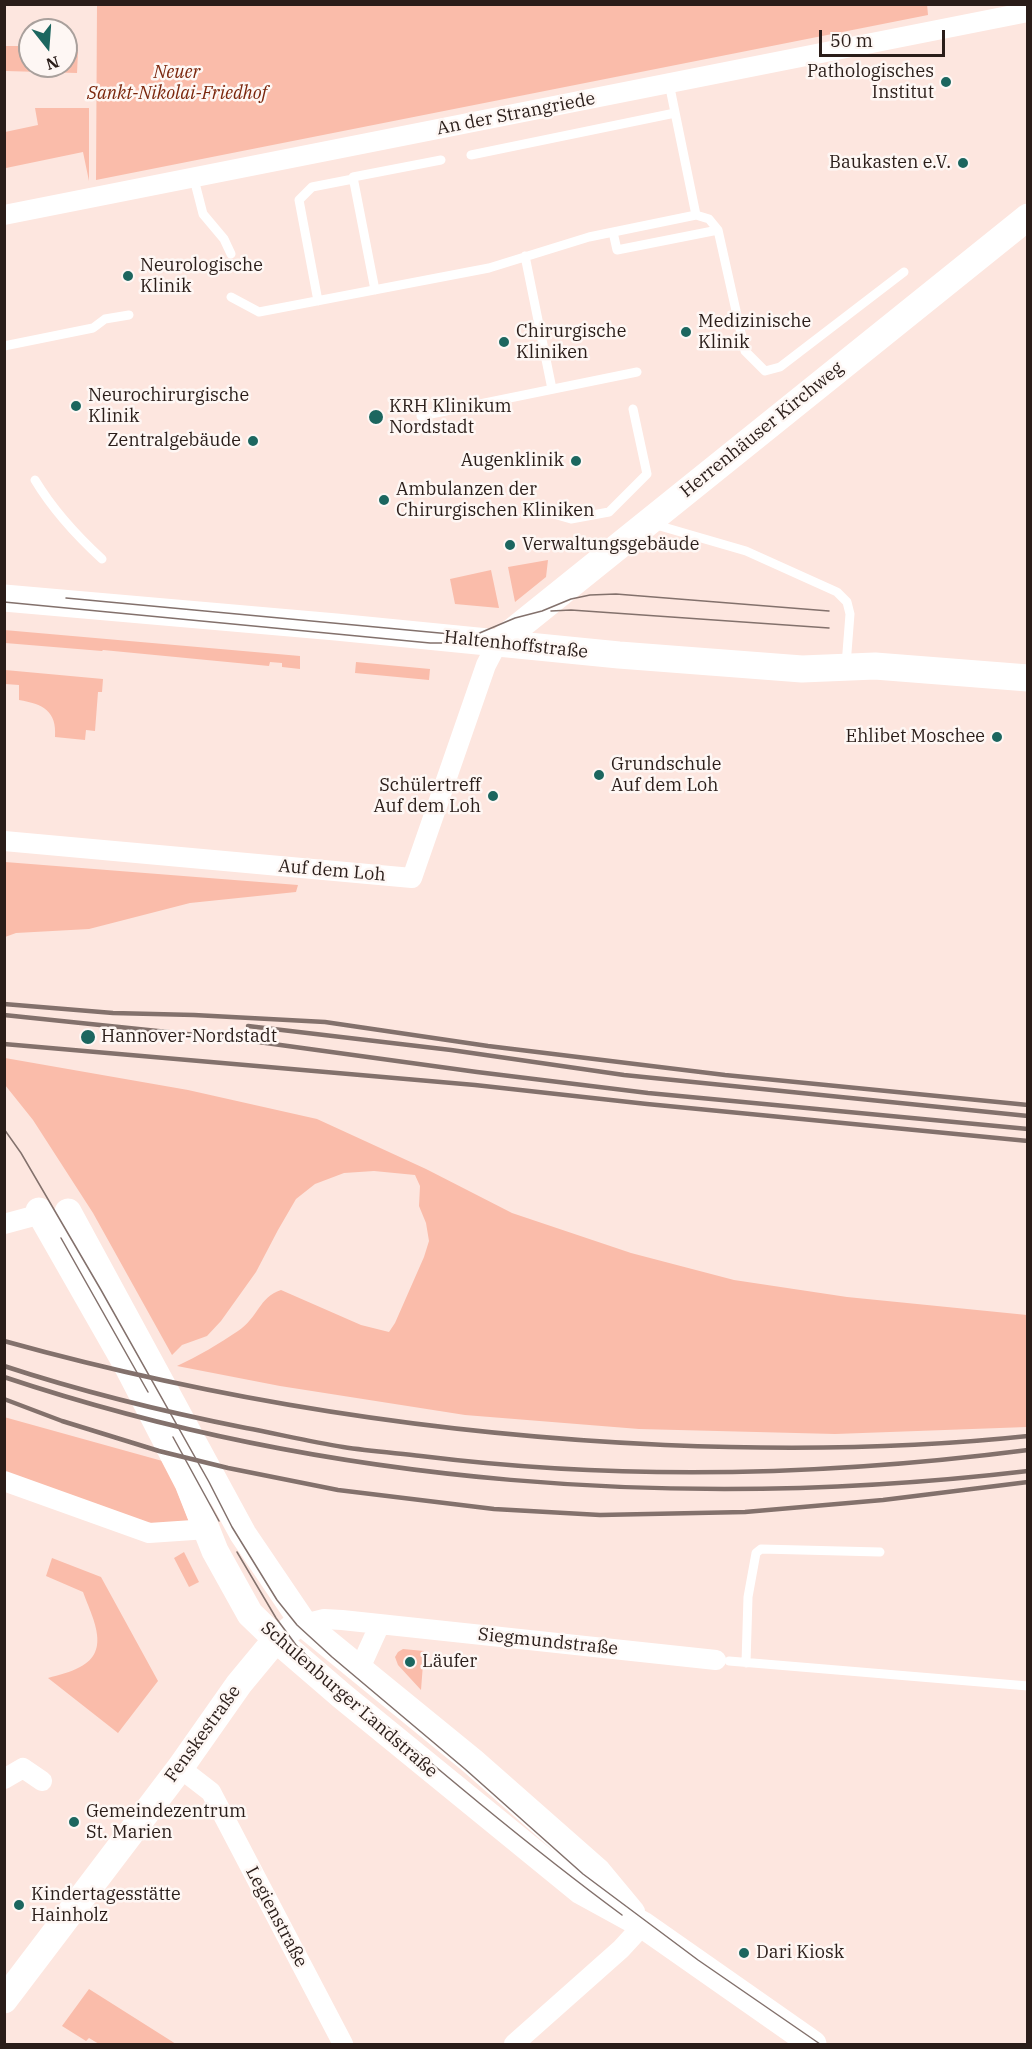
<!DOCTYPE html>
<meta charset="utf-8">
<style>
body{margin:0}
#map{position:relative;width:1032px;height:2049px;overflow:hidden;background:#fde6df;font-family:"IBM Plex Serif",serif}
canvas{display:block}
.frame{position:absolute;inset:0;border:6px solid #2a1d19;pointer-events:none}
.north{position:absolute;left:18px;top:18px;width:60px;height:60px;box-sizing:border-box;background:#fef7f4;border:2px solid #a9a09c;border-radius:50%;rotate:163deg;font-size:16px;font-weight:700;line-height:24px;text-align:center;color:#2a1d19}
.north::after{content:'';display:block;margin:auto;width:21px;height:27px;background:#1c665f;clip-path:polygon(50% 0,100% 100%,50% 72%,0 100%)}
.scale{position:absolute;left:819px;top:30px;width:126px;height:27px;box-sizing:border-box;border:3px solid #2a1d19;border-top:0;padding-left:8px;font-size:18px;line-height:21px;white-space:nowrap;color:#2a1d19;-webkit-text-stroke:4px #fef7f4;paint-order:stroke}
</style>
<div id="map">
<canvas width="1032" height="2049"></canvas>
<div class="frame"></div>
<div class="north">N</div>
<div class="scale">50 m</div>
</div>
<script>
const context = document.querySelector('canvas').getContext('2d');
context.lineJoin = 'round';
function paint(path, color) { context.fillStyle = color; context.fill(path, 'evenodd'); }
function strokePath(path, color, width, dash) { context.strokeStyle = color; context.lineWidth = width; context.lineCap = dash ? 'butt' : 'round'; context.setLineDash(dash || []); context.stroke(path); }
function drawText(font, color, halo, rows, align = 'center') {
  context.font = font + ' "IBM Plex Serif",serif'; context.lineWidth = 5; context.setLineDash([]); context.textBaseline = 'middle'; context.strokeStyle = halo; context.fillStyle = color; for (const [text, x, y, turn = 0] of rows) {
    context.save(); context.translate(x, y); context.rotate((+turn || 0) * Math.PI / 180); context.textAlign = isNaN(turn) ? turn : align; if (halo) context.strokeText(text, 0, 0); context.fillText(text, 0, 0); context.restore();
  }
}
paint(new Path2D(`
 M97 5 927 4 928 15 96 180Z
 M4 46H24V51H30V66H66V52H78L77 73 5 71Z
 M35 108H89V181L83 152 6 168 5 132 38 125Z
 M548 560 546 577 515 602 508 567Z
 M491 570 499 608 455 604 450 579Z
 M4 630 300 656V669L282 667V663L270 662 269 666 103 650 102 651 5 643Z
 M356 662 430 669 429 680 355 673Z
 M5 670 103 679 102 692H98L95 731 86 730 85 740 55 737C57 711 43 704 19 700V685L5 684Z
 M5 862 298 885 296 892 190 903 89 929 16 933 5 937Z
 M5 1058 188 1090 317 1119 426 1169 512 1213 631 1253 734 1280 847 1297 1027 1315V1427L835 1434 639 1429 465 1415 280 1386 177 1366C198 1356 219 1344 238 1331 258 1318 259 1297 281 1290L361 1325 389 1332 395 1323 424 1257 429 1241 426 1223 419 1206 420 1186 415 1175 374 1171 344 1173 315 1184 296 1199 278 1230 256 1272 221 1321 207 1336 182 1345 172 1355 93 1213 33 1120 5 1085Z
 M4 1417 166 1462 193 1532 149 1533 5 1481Z
 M184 1552 199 1582 189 1587 174 1558Z
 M52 1558 101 1577 158 1681 118 1733 48 1678C59 1675 71 1672 80 1667 112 1651 92 1617 83 1592L46 1576Z
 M403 1649 424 1651 421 1690 398 1665 395 1657 398 1652Z
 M89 1989 176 2044H99L89 2038 86 2041 62 2026Z`), '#fabcaa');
strokePath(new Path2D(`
 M471 155 675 113
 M194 179 203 214 224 239 231 254
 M696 215 709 219 718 230 745 351 765 371 780 367 904 272
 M613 232 617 250 718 230
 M525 256 552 389
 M375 290 353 177 441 160
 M231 297 259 312 489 268 589 237 696 215 669 83
 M318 301 299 200 312 187 353 179
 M4 346 93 328 105 319 129 315
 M421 416 637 372
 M35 480C53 510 77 536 102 559
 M550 513 571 519 609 512 647 474 633 409
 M653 524 746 551 837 592 847 602 850 614 846 665
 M729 1661 1028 1686
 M746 1663 748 1597 756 1553 761 1549 880 1552`), '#fff', 9);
strokePath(new Path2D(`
 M4 215 1028 12
 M4 841 412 878 486 665 497 644
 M4 1224 30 1217 39 1211
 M4 1481 149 1533 208 1529
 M304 1624 324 1619 342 1620 716 1660
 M360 1668 380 1624
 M180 1768 211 1792 343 2044
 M4 1779 23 1768 42 1781
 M514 2044 621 1949 643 1925`), '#fff', 20);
strokePath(new Path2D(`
 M4 598 336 627 619 655 802 669 875 666 1028 678
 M497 644 1028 217
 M39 1211 128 1367 188 1483 215 1551 250 1614 277 1640 342 1696 581 1891 643 1925 813 2044
 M68 1212 243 1534 304 1624 472 1761 598 1872 632 1913
 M4 2000 180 1768 239 1684 268 1649 291 1629`), '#fff', 27);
strokePath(new Path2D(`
 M66 598 461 635
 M4 602 430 643H454L463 640 515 618 542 611 571 599 590 595 616 594 829 611
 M551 611 571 610 829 628
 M4 1129 21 1153 101 1290 209 1482 232 1527 277 1600 297 1625 332 1657 465 1769 583 1874 698 1960 820 2044
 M61 1238 148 1392
 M173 1437 219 1521
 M237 1552 276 1618 296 1645 321 1670C420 1754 518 1838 622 1915`), '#83716c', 1.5);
strokePath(new Path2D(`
 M4 1004 113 1013 194 1015 325 1022 488 1046 725 1075 1028 1105
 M4 1015 244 1040 477 1072 648 1093 1028 1129
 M248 1026 451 1050 624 1075 1028 1116
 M4 1044 475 1085 647 1104 1028 1141
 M4 1341C220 1401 442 1435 665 1445 786 1450 907 1449 1028 1436
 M4 1366C83 1392 165 1412 246 1428 278 1434 311 1442 343 1447 369 1451 395 1453 421 1456 622 1481 826 1476 1028 1450
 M4 1377C330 1486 688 1511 1028 1471
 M4 1399 62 1421 159 1451 228 1468 338 1490 494 1509 600 1515 745 1512 883 1500 1028 1482`), '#83716c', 4.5);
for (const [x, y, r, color] of [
 [946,82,6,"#1c665f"],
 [963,163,6,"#1c665f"],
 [128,276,6,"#1c665f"],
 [686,332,6,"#1c665f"],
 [504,342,6,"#1c665f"],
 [76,406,6,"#1c665f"],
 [376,417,8,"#1c665f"],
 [253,441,6,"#1c665f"],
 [576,461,6,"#1c665f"],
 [384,500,6,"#1c665f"],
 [510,545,6,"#1c665f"],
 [997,737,6,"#1c665f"],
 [599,775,6,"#1c665f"],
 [493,796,6,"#1c665f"],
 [88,1037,8,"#1c665f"],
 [410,1662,6,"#1c665f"],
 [74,1822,6,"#1c665f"],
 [19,1905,6,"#1c665f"],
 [744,1953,6,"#1c665f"]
]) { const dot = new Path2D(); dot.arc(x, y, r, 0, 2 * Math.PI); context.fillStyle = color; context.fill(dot); strokePath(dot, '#fef7f4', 2); }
drawText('18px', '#2a1d19', '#fef7f4', [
 ["Pathologisches",934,72,"right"],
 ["Institut",934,93,"right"],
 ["Baukasten e.V.",951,163,"right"],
 ["Neurologische",140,266],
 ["Klinik",140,287],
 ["Medizinische",698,322],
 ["Klinik",698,343],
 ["Chirurgische",516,332],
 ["Kliniken",516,353],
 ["Neurochirurgische",88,396],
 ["Klinik",88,417],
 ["KRH Klinikum",389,407],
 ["Nordstadt",389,428],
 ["Zentralgebäude",241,441,"right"],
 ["Augenklinik",564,461,"right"],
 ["Ambulanzen der",396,490],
 ["Chirurgischen Kliniken",396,511],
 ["Verwaltungsgebäude",522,545],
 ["Ehlibet Moschee",985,737,"right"],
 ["Grundschule",611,765],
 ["Auf dem Loh",611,786],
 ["Schülertreff",481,786,"right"],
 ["Auf dem Loh",481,807,"right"],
 ["Hannover-Nordstadt",101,1037],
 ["Läufer",422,1662],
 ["Gemeindezentrum",86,1812],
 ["St. Marien",86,1833],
 ["Kindertagesstätte",31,1895],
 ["Hainholz",31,1916],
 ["Dari Kiosk",756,1953]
], 'left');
drawText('italic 18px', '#7b270d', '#fef7f4', [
 ["Neuer",177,73],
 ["Sankt-Nikolai-Friedhof",177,94]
]);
drawText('18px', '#2a1d19', '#fef7f4', [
 ["An der Strangriede",516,114,-11],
 ["Herrenhäuser Kirchweg",762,430,-39],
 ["Haltenhoffstraße",516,645,6],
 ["Auf dem Loh",332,871,5],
 ["Siegmundstraße",548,1642,6],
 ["Schulenburger Landstraße",349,1700,41],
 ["Fenskestraße",203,1734,-54],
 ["Legienstraße",276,1917,62]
]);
</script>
